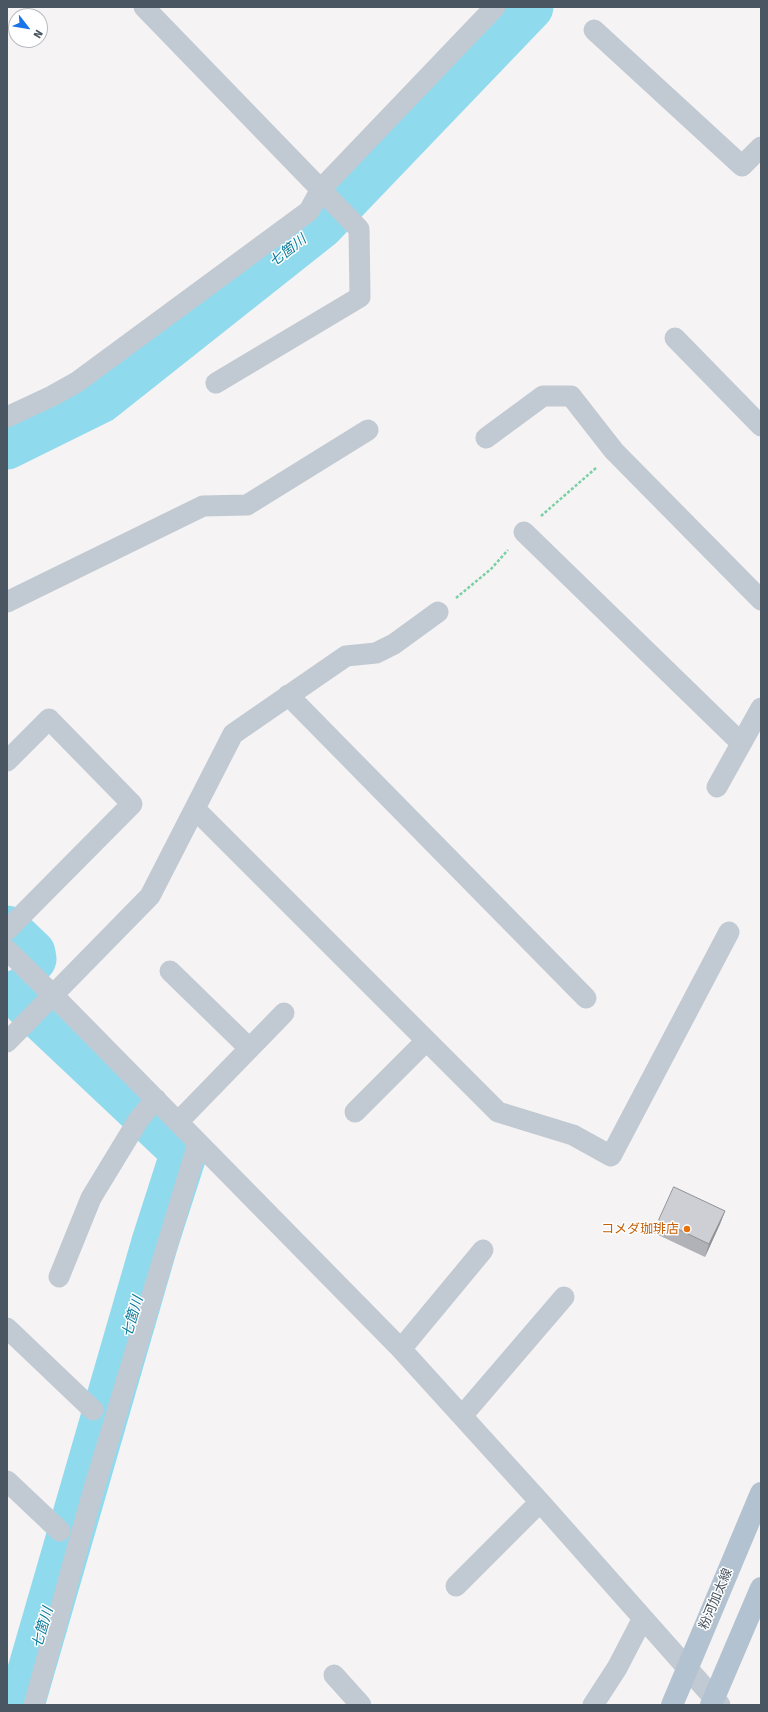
<!DOCTYPE html>
<meta charset="utf-8">
<style>
body{margin:0}
#map{position:relative;width:768px;height:1712px;overflow:hidden;background:#f5f3f3;font-family:"Fira Sans",sans-serif}
canvas{display:block}
.frame{position:absolute;inset:0;border:8px solid #4a5661;pointer-events:none}
.north{position:absolute;left:8px;top:8px;width:40px;height:40px;box-sizing:border-box;background:#fff;border:1px solid #b7bbc0;border-radius:50%;rotate:121deg;font-size:11px;font-weight:700;line-height:16px;text-align:center;color:#4a5661}
.north::after{content:'';display:block;margin:auto;width:14px;height:18px;background:#1a73e8;clip-path:polygon(50% 0,100% 100%,50% 72%,0 100%)}
</style>
<div id="map">
<canvas width="768" height="1712"></canvas>
<div class="frame"></div>
<div class="north">N</div>
</div>
<script>
const context = document.querySelector('canvas').getContext('2d');
context.lineJoin = 'round';
function strokePath(path, color, width, dash) { context.strokeStyle = color; context.lineWidth = width; context.lineCap = dash ? 'butt' : 'round'; context.setLineDash(dash || []); context.stroke(path); }
function paint(path, color) { context.fillStyle = color; context.fill(path, 'evenodd'); }
function drawText(font, color, halo, rows, align = 'center') {
  context.font = font + ' "Fira Sans","Noto Sans JP",sans-serif'; context.lineWidth = 3; context.setLineDash([]); context.textBaseline = 'middle'; context.strokeStyle = halo; context.fillStyle = color; for (const [text, x, y, turn = 0] of rows) {
    context.save(); context.translate(x, y); context.rotate((+turn || 0) * Math.PI / 180); context.textAlign = isNaN(turn) ? turn : align; if (halo) context.strokeText(text, 0, 0); context.fillText(text, 0, 0); context.restore();
  }
}
strokePath(new Path2D(`
 M7 446 100 400 321 225 530 7
 M7 929 32 953 33 959
 M21 1705 155 1242 184 1152 27 1004 20 996 21 991`), '#90daee', 47);
strokePath(new Path2D(`
 M541 516 596 468
 M456 598 491 569 508 550`), '#7ad0a6', 2.5, [3, 2]);
strokePath(new Path2D(`
 M144 7 359 229 360 297 216 383
 M594 30 742 166 761 147
 M675 338 761 426
 M7 417 52 396 77 382 309 211 321 189 495 7
 M486 438 543 396H571L614 451 761 600
 M524 532 741 743
 M7 602 203 506 247 505 368 430
 M288 695 586 998
 M7 761 49 719 132 804 7 930
 M717 787 761 708
 M195 809 498 1112 573 1135 611 1156 729 932
 M7 950 53 995 401 1349 540 1502 720 1705
 M170 971 249 1048
 M7 1042 150 896 233 734 346 656 376 653 394 644 438 612
 M355 1112 426 1041
 M178 1122 284 1013
 M59 1277 91 1198 139 1119 156 1099
 M7 1328 93 1410
 M401 1349 483 1250
 M462 1416 564 1297
 M7 1481 60 1531
 M456 1586 540 1502
 M334 1675 361 1705
 M34 1705 92 1495 198 1143
 M593 1705 617 1668 643 1618`), '#c1cad2', 21);
strokePath(new Path2D(`
 M672 1705 761 1493
 M711 1705 761 1588`), '#b3c2d1', 22);
paint(new Path2D(`
 M725 1211 720 1224 705 1257 654 1233 659 1220Z`), '#b0b2b7');
paint(new Path2D(`
 M725 1211 720 1224 705 1257 709 1244Z`), '#909195');
const building = new Path2D(`
 M674 1187 725 1211 709 1244 659 1220Z`);
paint(building, '#cdcfd5');
strokePath(building, '#909195', 1);
for (const [x, y, r, color] of [
 [687,1229,4,"#e8710a"]
]) { const dot = new Path2D(); dot.arc(x, y, r, 0, 2 * Math.PI); context.fillStyle = color; context.fill(dot); strokePath(dot, '#fff', 1.5); }
drawText('13px', '#c56008', '#fff', [
 ["コメダ珈琲店",679,1229]
], 'right');
drawText('13px', '#4a5661', '#fff', [
 ["粉河加太線",716,1599,-67]
]);
drawText('italic 14px', '#0c7c9b', '#fff', [
 ["七箇川",288,251,-38],
 ["七箇川",133,1317,-74],
 ["七箇川",43,1628,-74]
]);
</script>
